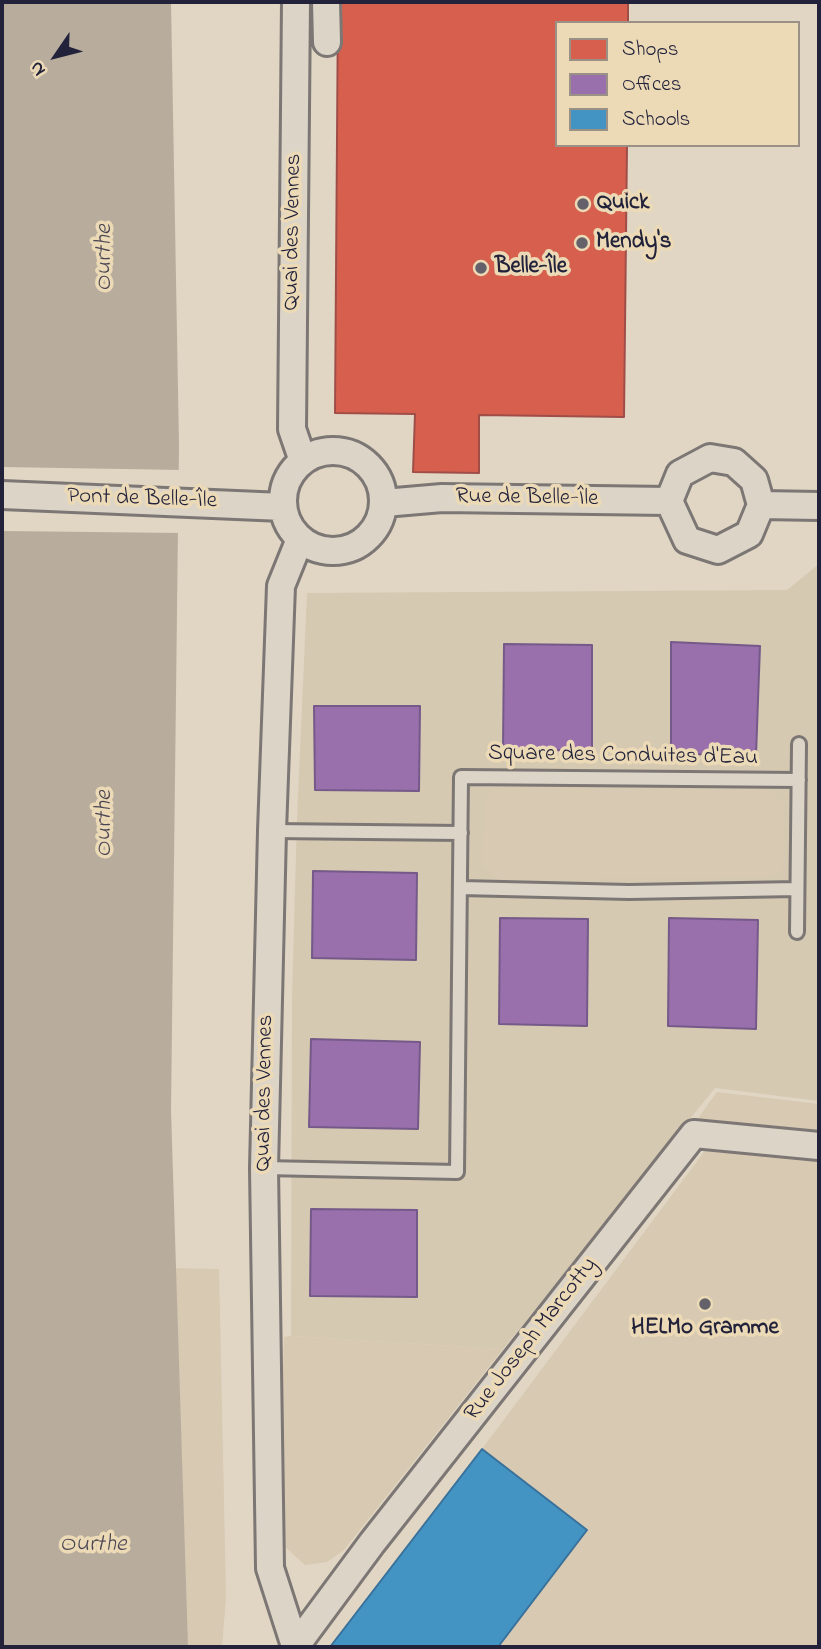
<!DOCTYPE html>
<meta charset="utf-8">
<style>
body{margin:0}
#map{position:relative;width:821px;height:1649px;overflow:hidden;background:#e0d6c3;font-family:"Indie Flower",sans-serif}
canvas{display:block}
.frame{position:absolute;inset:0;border:4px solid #22223b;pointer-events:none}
.legend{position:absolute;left:555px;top:21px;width:245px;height:126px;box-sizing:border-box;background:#ecdab7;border:2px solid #9b9085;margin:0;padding:9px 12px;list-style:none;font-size:21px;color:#22223b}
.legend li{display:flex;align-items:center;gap:14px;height:35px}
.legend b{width:35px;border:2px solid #9b9085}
.north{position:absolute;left:21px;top:21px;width:70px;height:70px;-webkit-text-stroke:5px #ecdab7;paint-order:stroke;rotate:235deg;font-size:19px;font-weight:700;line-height:28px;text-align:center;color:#22223b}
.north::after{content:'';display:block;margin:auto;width:24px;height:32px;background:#22223b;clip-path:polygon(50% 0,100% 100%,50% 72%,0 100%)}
</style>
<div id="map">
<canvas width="821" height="1649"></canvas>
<div class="frame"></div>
<ul class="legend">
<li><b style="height:19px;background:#d6604d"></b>Shops</li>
<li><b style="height:19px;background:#9970ab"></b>Offices</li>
<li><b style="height:19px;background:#4393c3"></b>Schools</li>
</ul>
<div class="north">N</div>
</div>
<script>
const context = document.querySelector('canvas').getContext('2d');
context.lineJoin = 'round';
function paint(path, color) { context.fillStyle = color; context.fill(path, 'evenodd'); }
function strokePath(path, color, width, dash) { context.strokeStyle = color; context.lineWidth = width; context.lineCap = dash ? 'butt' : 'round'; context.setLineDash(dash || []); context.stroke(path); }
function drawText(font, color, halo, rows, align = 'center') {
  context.font = font + ' "Indie Flower",sans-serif'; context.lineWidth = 7; context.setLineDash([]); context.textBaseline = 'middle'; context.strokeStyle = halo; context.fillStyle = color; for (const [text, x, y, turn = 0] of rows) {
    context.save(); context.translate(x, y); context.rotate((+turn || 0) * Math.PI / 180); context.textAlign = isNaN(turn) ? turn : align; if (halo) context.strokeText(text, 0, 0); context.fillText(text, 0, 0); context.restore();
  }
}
paint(new Path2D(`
 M819 564V1101L715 1088 503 1349 291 1336 292 999 297 819 307 593 787 590Z`), '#d6c9b2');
paint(new Path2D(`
 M494 789 771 790 783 802V868L771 877 497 880 482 866 484 798Z
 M717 1092 819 1104V1136L694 1124Z
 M707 1148 819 1159V1647H498L586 1530 482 1449Z
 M163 1268 219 1269 226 1597 222 1647H174Z
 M291 1336 503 1349 344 1550 327 1562 305 1565 283 1545 279 1506 284 1337Z`), '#d7c9b2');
paint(new Path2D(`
 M2 2H171L179 445 171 1110 188 1647H2Z`), '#b8ad9d');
paint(new Path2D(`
 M2 467 182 470V533L2 531Z`), '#e0d6c3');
const shops = new Path2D(`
 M338 2H628V23H557V145H627L624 417 479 415V473L413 472 415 414 335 413Z`);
paint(shops, '#d6604d');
strokePath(shops, '#a04d48', 2);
const offices = new Path2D(`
 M671 642 760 646 756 755 671 754Z
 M504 644 592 645V751L503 749Z
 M314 706H420L419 791 315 790Z
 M313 871 417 873 416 960 312 958Z
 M500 918 588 919 587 1026 499 1024Z
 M669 918 758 920 756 1029 668 1026Z
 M311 1039 420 1042 418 1129 309 1127Z
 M311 1209 417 1210V1297L310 1296Z`);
paint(offices, '#9970ab');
strokePath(offices, '#755989', 2);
const schools = new Path2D(`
 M482 1449 587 1530 498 1647H330Z`);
paint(schools, '#4393c3');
strokePath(schools, '#39719a', 2);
const lane = new Path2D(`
 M272 831 461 833
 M461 888 629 892 797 889
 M797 932 799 744
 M264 1168 457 1172 461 777 799 780`);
const street = new Path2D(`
 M296 2 292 429 303 461
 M326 2 327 42
 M283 501a50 50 0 1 1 100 0a50 50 0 1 1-100 0Z
 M710 458 734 462 754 480 761 505 749 534 718 550 687 540 669 501 680 474Z
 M2 495 283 507
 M384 503 442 498 669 501
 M761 505 819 506
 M295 1646 270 1568 264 1168 272 831 281 586 300 539
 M295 1647 372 1543 694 1134 819 1146`);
strokePath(lane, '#7c7774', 18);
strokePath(street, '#7c7774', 32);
strokePath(lane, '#dcd4c7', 12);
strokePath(street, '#dcd4c7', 26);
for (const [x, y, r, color] of [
 [583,204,7,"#64616b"],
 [582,243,7,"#64616b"],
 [481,268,7,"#64616b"],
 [705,1304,7,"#64616b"]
]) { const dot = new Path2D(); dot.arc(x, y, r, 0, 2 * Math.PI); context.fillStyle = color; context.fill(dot); strokePath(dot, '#ecdab7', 2.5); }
drawText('bold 23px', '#22223b', '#ecdab7', [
 ["Quick",597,204],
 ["Mendy's",596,243],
 ["Belle-Île",495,268],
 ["HELMo Gramme",705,1329,"center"]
], 'left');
drawText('23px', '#22223b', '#ecdab7', [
 ["Quai des Vennes",294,232,-89],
 ["Rue de Belle-Île",527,499,1],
 ["Pont de Belle-Île",142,500,2],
 ["Square des Conduites d'Eau",623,757,1],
 ["Quai des Vennes",266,1093,-89],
 ["Rue Joseph Marcotty",532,1340,-52]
]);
drawText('italic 24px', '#4a4654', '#ecdab7', [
 ["Ourthe",106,258,-90],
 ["Ourthe",106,824,-90],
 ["Ourthe",93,1546]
]);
</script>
